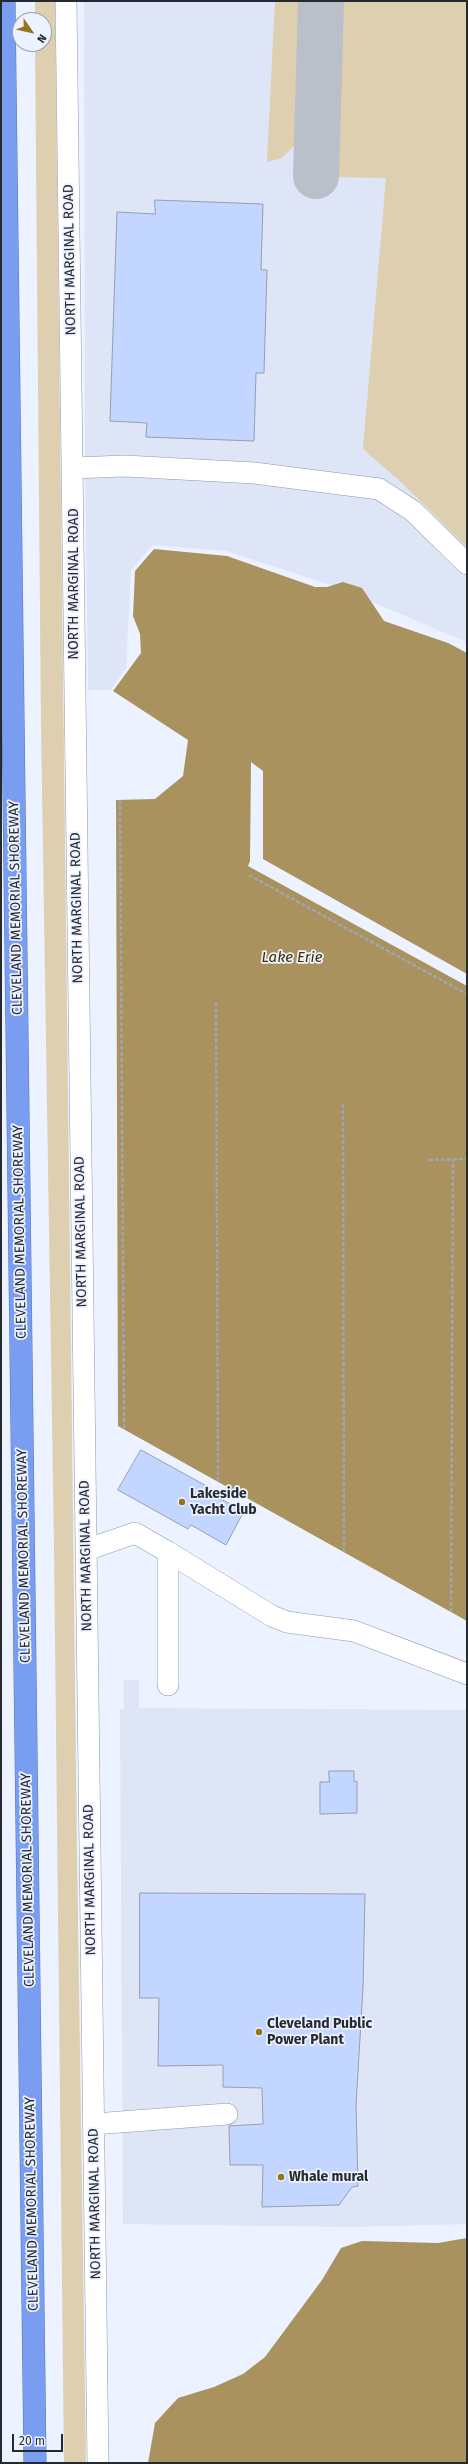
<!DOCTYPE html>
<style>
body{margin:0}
#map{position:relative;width:468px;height:2464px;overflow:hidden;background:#ecf2ff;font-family:"Fira Sans",sans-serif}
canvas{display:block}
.frame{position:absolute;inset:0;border:2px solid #252930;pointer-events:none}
.north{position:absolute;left:12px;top:12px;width:40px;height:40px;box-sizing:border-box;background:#ecf2ff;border:1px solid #9ca2ac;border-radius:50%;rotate:124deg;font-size:11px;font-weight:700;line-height:16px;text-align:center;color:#252930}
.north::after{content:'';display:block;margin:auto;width:14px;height:18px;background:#95741c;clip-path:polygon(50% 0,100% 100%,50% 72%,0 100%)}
.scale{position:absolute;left:12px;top:2434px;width:51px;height:18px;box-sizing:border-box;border:2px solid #252930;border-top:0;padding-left:5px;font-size:12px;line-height:14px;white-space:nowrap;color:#252930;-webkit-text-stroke:3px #ecf2ff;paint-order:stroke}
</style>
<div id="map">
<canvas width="468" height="2464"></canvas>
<div class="frame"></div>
<div class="north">N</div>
<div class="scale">20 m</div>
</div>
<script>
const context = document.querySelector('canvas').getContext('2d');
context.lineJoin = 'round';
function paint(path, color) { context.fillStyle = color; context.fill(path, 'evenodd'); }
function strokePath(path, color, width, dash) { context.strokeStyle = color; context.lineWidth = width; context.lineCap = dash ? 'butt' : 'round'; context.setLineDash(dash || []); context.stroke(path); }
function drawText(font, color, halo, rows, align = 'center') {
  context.font = font + ' "Fira Sans",sans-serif'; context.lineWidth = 3.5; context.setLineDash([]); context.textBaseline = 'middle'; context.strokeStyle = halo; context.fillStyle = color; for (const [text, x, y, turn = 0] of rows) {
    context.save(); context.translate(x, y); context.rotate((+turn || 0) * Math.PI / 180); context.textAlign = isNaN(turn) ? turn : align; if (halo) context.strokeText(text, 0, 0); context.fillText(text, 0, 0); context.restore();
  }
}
paint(new Path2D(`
 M84 1H467V642L334 586 226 551 153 545 131 570 126 668 111 690H88L85 453Z
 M123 1680H139V1708L467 1710V2224L351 2227 123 2224 120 1709H124Z`), '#dee5f6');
paint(new Path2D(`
 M35 1H55L77 1852 86 2463H64L54 1545 41 726 35 44H44V20H35Z
 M275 1H309L304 135 282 158 267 162Z
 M343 1H467V547L402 483 363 449 386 178 334 177Z`), '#ddcfaf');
paint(new Path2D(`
 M154 549 227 556 315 587H327L343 582 362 588 384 621 448 643 467 653V1621L118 1426 116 800 155 799 183 776 188 740 113 691 141 653 140 634 133 616 135 571Z
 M467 2238V2463H148L155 2423 178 2398 214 2387 243 2374 265 2357 322 2280 341 2248 362 2241 438 2243Z`), '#a9925d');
paint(new Path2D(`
 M251 762 263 771V859L467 974V986L248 866 250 861Z`), '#ecf2ff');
strokePath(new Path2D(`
 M316 176 321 1`), '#babfca', 46);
const building = new Path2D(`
 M155 200 263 204 261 270H267L264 373H256L254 441 146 437 147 423 110 421 117 212 155 214Z
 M141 1450 210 1488 207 1492 244 1511 226 1545 191 1525 188 1529 118 1490Z
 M329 1771H354V1782L357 1781V1813L320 1814V1782H329Z
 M140 1893 365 1894 363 1988 356 2105 358 2186 352 2187 339 2205 262 2207 263 2165H230L229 2126 263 2124 262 2088 223 2087V2065L158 2066 159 1998H140Z`);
paint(building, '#c3d6ff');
strokePath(building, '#959fb2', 1);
const minor = new Path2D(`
 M66 1 98 2463
 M73 468 125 466 254 473 379 489 413 511 467 564
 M86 1550 135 1533 168 1552V1685
 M168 1552 272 1616 287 1622 354 1631 467 1674
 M94 2124 227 2114`);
const highway = new Path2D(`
 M4 1 35 2463`);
strokePath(minor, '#8e97ab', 22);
strokePath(highway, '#5c74ad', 23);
strokePath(new Path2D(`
 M120 800 124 1429
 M249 875 467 994
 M216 1003 218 1481
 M343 1104 344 1552
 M429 1160 467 1159
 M451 1612 453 1160`), '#a0a5b0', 2.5, [4, 2]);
strokePath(minor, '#fff', 21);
strokePath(highway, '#799df1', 22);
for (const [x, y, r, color] of [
 [182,1502,4,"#95741c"],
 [259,2032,4,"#95741c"],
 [281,2177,4,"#95741c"]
]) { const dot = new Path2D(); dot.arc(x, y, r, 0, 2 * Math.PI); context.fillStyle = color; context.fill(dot); strokePath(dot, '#ecf2ff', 1.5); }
drawText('14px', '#252930', '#ecf2ff', [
 ["NORTH MARGINAL ROAD",70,260,-91],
 ["NORTH MARGINAL ROAD",74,584,-90],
 ["CLEVELAND MEMORIAL SHOREWAY",16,908,-91],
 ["NORTH MARGINAL ROAD",77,908,-91],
 ["CLEVELAND MEMORIAL SHOREWAY",20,1232,-91],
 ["NORTH MARGINAL ROAD",81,1232,-91],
 ["CLEVELAND MEMORIAL SHOREWAY",24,1556,-91],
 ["NORTH MARGINAL ROAD",86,1556,-91],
 ["CLEVELAND MEMORIAL SHOREWAY",28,1880,-91],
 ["NORTH MARGINAL ROAD",90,1880,-91],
 ["CLEVELAND MEMORIAL SHOREWAY",32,2204,-91],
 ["NORTH MARGINAL ROAD",95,2204,-91]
]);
drawText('bold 14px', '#252930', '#ecf2ff', [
 ["Lakeside",190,1494],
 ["Yacht Club",190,1510],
 ["Cleveland Public",267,2024],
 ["Power Plant",267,2040],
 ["Whale mural",289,2177]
], 'left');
drawText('italic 15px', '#3f2e00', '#ecf2ff', [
 ["Lake Erie",292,958]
]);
</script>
